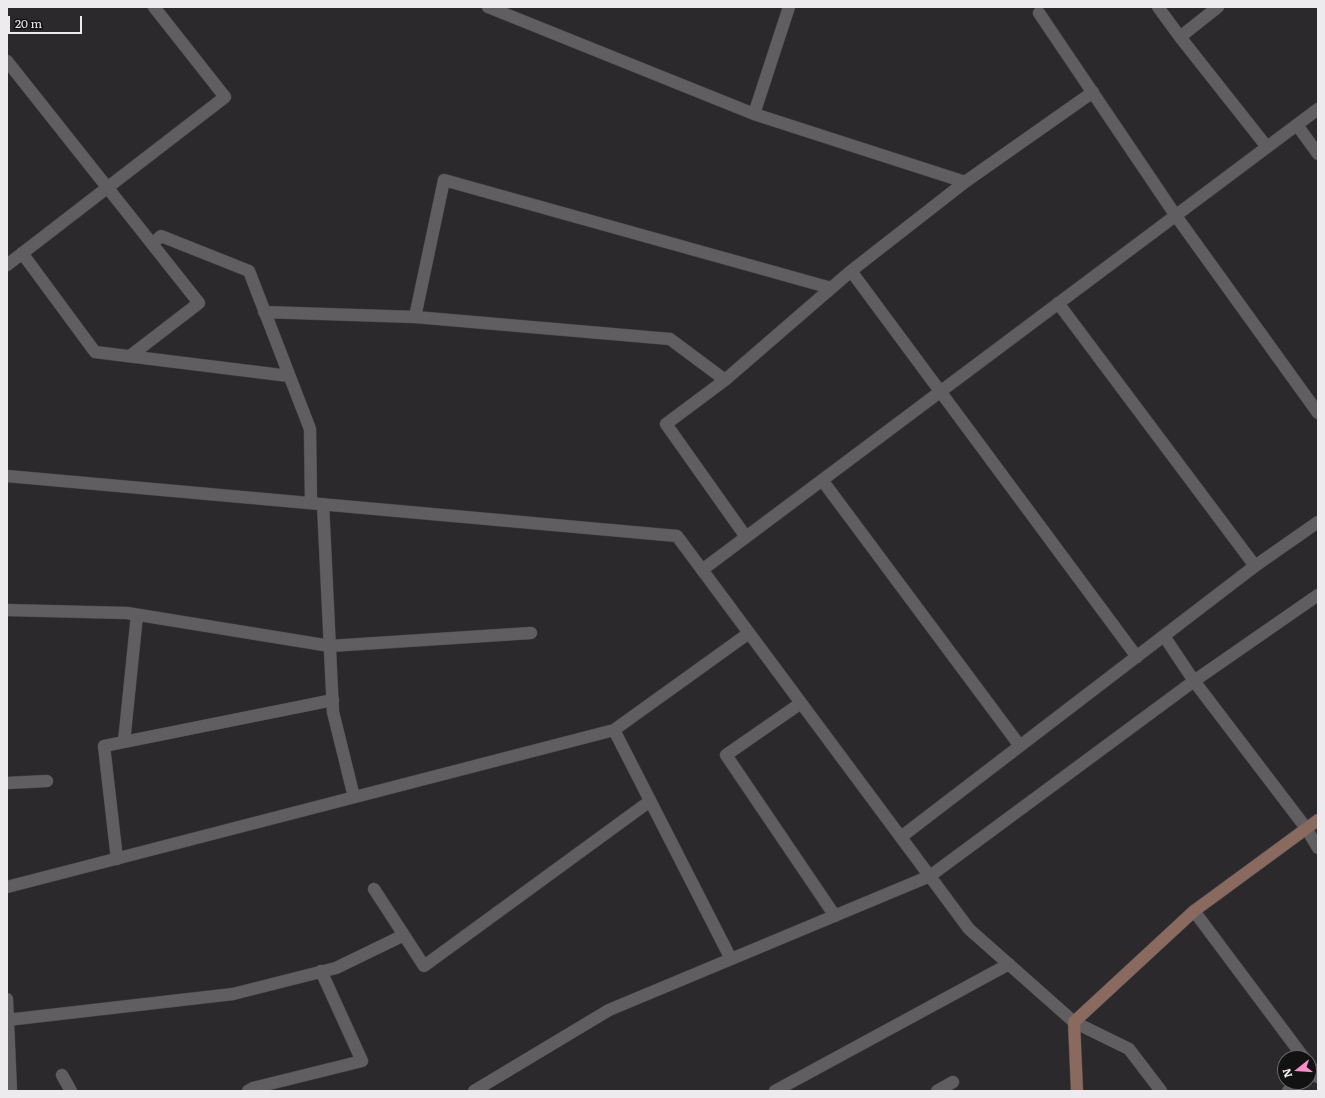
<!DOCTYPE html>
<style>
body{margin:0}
#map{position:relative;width:1325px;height:1098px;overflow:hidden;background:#2b292b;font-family:Literata,serif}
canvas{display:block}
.frame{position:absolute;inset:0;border:8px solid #edebed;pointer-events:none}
.north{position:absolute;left:1277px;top:1050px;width:40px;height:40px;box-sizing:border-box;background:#131213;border:1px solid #6a696a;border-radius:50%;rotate:253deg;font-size:11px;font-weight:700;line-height:16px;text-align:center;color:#edebed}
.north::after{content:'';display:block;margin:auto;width:14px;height:18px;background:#f98fc9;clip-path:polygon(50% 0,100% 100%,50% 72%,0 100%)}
.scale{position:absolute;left:8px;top:16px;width:74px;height:18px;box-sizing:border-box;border:2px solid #edebed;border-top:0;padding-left:5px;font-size:12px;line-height:14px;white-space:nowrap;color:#edebed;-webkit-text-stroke:3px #131213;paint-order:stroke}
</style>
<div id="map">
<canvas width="1325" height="1098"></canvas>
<div class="frame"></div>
<div class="north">N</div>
<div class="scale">20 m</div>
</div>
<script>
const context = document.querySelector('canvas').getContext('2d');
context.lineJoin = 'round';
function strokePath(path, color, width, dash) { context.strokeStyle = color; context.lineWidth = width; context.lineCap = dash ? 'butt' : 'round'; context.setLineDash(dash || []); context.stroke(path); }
const street = new Path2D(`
 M488 7 754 114 965 182
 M1158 7 1180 37 1267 147
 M1039 13 1176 216 1318 413
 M1180 37 1218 7
 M7 61 199 303 130 356
 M754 114 789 7
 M1297 125 1318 154
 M152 244 161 236 249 271 310 429 311 503
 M22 253 95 352 289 376
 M7 265 225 97 154 7
 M851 271 1137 657
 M1058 303 1255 566
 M264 312 415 317 670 339 725 380
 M415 317 444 180 831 288
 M7 476 677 536 969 929 1074 1022 1129 1049 1161 1091
 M822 480 1020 746
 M323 504 333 712 354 797
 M746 537 666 424 725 380 851 271 965 182 1093 92
 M702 570 1318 109
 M7 610 127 613 330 646 531 633
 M1164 636 1194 681 1306 828 1318 848
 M801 703 726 755 835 916
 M614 730 731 959
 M124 742 137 615
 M7 783 47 781
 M901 837 1255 566 1318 522
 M117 859 104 746 333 700
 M7 887 614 730 749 633
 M374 889 424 966 650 801
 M1194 911 1304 1058
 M7 999 11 1091
 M7 1020 233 994 336 968 404 935
 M1309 1064 1318 1077
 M62 1075 71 1091
 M248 1091 253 1088 362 1061 321 971
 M474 1091 609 1010 930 876 1194 681 1318 595
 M775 1091 1009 964
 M937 1091 953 1082
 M1288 1091 1302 1082`);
const secondary = new Path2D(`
 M1077 1091 1074 1022 1194 911 1318 820`);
strokePath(street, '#484548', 13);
strokePath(secondary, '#484548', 13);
strokePath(street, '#615e61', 12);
strokePath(secondary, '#8a6a5e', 12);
</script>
